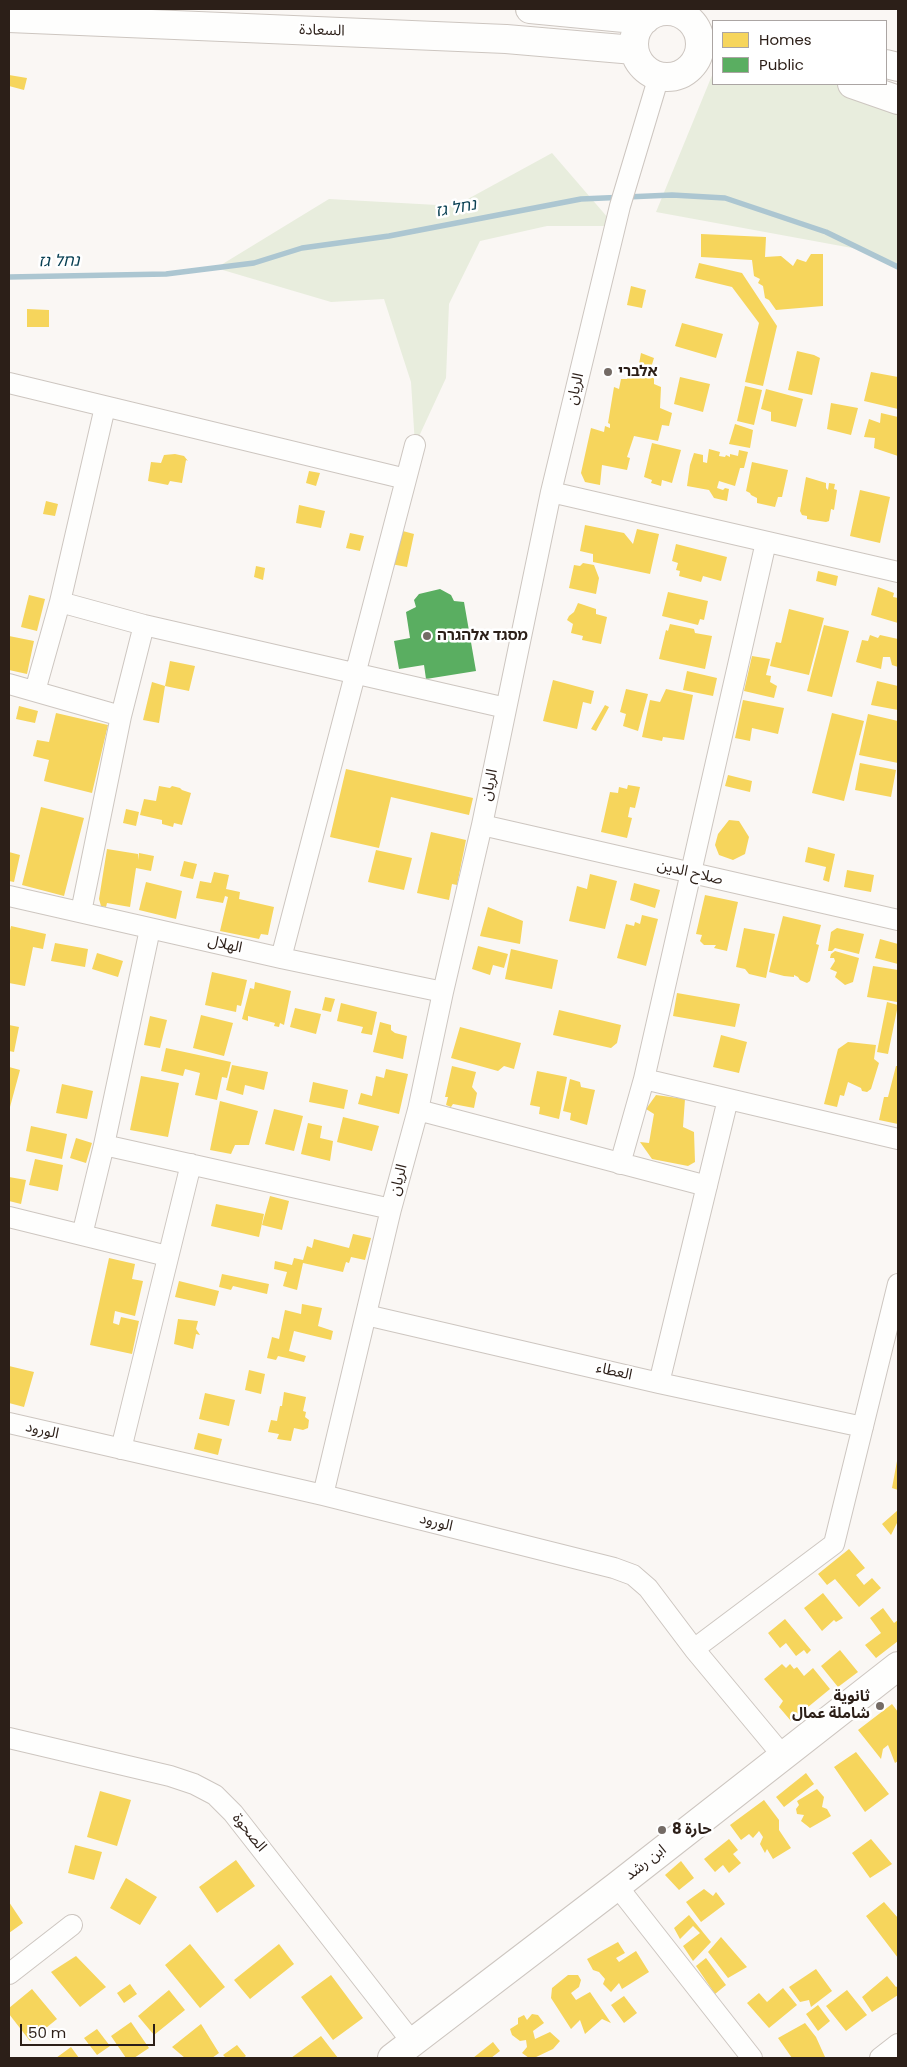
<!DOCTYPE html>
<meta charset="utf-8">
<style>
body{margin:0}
#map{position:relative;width:907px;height:2067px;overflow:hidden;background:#faf7f4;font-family:Poppins,sans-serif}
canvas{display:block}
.frame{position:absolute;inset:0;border:10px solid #2c1f18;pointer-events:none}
.legend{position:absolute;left:712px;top:20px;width:175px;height:65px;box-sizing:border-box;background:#fff;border:1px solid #aba5a3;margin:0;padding:6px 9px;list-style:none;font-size:15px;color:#2c1f18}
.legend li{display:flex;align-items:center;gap:10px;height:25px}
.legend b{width:25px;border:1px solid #aba5a3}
.scale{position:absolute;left:20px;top:2024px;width:135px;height:22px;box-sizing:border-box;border:2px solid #2c1f18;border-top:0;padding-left:6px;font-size:15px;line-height:18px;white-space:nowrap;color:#2c1f18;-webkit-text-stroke:4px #fff;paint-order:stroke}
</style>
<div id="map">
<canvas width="907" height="2067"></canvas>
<div class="frame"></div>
<ul class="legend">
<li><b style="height:14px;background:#f6d55c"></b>Homes</li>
<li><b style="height:14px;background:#5aae61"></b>Public</li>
</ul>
<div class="scale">50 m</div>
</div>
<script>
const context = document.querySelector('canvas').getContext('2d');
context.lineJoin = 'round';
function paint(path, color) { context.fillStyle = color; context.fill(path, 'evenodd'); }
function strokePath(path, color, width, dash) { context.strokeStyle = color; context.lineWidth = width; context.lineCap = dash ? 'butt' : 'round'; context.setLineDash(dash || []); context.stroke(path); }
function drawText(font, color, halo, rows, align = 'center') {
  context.font = font + ' Poppins,"Noto Sans Arabic","Noto Sans Hebrew",sans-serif'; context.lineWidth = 5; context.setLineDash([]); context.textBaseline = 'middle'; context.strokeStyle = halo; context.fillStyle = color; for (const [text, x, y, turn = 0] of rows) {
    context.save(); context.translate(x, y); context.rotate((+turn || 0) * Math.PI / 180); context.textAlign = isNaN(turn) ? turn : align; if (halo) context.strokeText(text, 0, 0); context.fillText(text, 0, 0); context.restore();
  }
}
paint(new Path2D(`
 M713 73V84H843L898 106V264L863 250 656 212Z
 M552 153 615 226H547L480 241 449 304 446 378 415 445 411 382 384 299 331 302 216 268 329 199 455 206Z`), '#e8eddd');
paint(new Path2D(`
 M9 75 27 78 24 90 9 86Z
 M701 234 766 237 765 257 781 256 793 266 797 259 806 262 811 254H823V306L776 310 769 300 765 298 763 286 758 283 760 279 754 276 752 260 701 257Z
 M699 263 742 273 777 326 763 386 745 382 759 323 732 287 695 278Z
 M631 286 646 290 642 308 627 305Z
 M27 309 49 310V327H27Z
 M682 323 723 334 716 358 675 346Z
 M797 351 814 355 820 358 812 395 788 390Z
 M641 353 654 358 648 377 654 378V384L661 387 660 408 672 413 669 426 662 425 658 441 634 436 627 457 630 458 627 470 602 465 600 485 585 482 581 473 591 428 604 432 605 426 610 428V424L608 423 614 387 619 389 621 379H627L628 373 637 375Z
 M871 372 898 377V409L864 401Z
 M680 377 710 384 703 412 674 404Z
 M745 386 762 390 754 425 737 421Z
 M766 389 803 399 796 427 771 421V412L761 409Z
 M831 403 858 408 851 435 827 429Z
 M881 413 898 417V456L874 448 875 438 864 437 869 419 880 423Z
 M735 424 753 430 750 448 729 444Z
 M652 443 681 450 672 483 662 480 661 486 651 483 652 480 644 477Z
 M709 449 720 452 719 456 725 457 726 455 730 457V454L738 456 739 450 748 452 744 468H740L735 486 719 481 717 488 723 490 725 488 729 489 727 501 714 498 709 490 687 486 690 465 694 453 703 455V462L707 463Z
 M175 454 184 456 188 461 186 460 182 483 170 481 168 485 148 481 151 462 161 463 164 455Z
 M752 462 788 470 782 497H778L775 507 757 503V498L751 495 750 493 746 491Z
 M309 471 320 473 316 486 306 483Z
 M806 477 826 483V488L828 490 829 483 835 484 834 489 837 490 834 510 831 509 829 521 826 522 807 519V516L802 515 800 511Z
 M860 490 890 497 880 543 850 536Z
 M46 501 58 504 55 516 43 514Z
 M299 505 325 511 321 528 296 523Z
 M585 525 624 533 633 544 637 529 659 534 650 574 593 562V554L580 551Z
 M399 530 414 534 407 567 391 564Z
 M350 533 364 536 360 551 346 548Z
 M676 544 727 557 721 581 703 576 701 582 679 576 680 571 676 570 678 563 672 561Z
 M583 563 594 565 599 578 596 594 569 588 574 565 580 566Z
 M256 566 265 568 263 580 254 577Z
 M818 571 838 576 836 586 816 581Z
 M878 587 894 593 893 597 898 598V623L871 615Z
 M668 592 708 601 704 620 700 619 698 625 662 616Z
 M29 595 45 599 37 631 21 627Z
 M578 603 596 609V614L607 617 601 644 582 640 583 636 571 633 573 624 567 620 569 616 574 612Z
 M789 609 824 618 809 675 770 666 776 642 781 643Z
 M670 624 694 629 695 633 712 636 705 669 659 659 666 630 668 631Z
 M824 625 849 631 832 697 807 691Z
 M870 635 878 638 880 635 898 639V667L892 665 890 657H883L881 669 856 662 862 640 868 641Z
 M9 636 34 641 27 674 9 670Z
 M752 656 770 659 766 675 771 676 770 682 777 686 774 698 744 691Z
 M170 661 195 666 189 691 165 686Z
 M687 671 717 678 713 696 683 690Z
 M553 680 594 691 591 704 583 702 577 729 543 721Z
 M877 681 898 686V710L871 705Z
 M152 682 165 686 159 723 143 720Z
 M626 689 648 694 638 731 623 726 626 714 620 712Z
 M666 689 693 695 684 740 663 737 662 741 642 737 650 700 660 702Z
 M743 700 784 708 778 734 752 728 750 741 735 738Z
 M605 705 609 707 596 731 591 729Z
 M19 706 38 711 35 723 16 719Z
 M56 713 108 725 92 793 44 781 49 760 33 756 37 740 49 742Z
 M832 713 864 721 844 801 812 793Z
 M868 714 898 721V763L859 755Z
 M860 763 896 770 891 797 855 790Z
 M346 769 473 798 469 815 391 797 379 848 330 837Z
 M728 775 752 781 750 792 725 786Z
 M628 785 640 787 635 808 630 807 628 817 632 818 627 838 601 832 610 792 618 793 619 787 627 789Z
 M159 786 170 788 172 786 180 788 182 790 191 793 182 825 174 823 173 827 162 824V820L140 815 144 799 156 801Z
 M41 807 84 818 64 896 22 885Z
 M126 809 139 812 136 826 123 823Z
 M729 820 739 821 749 837 745 854 733 860 719 855 715 845 718 834Z
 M431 832 466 840 457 885 452 884 449 900 417 893Z
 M808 847 835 854 829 882 823 880 826 867 805 862Z
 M107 849 138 854V860L139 853 154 856 151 871 136 868 130 907 107 903 106 907 101 906 99 899Z
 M376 850 412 858 404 890 368 882Z
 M9 852 20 855 14 882 9 881Z
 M184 861 197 864 193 879 180 876Z
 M847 870 874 875 871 892 844 887Z
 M214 872 229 875 226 889 240 892 239 899 274 907 268 935 261 934 259 939 220 931 228 897 225 896 223 903 196 898 200 881 211 883Z
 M590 874 617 881 605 929 569 921 577 886 587 889Z
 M146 882 182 891 176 919 139 910Z
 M634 883 660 890 655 908 630 900Z
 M705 895 738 902 727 951 714 948 716 945H704L700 941 702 935 696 934Z
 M488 907 523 921 520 944 480 936Z
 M642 915 658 919 646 966 617 958 626 924 634 926 635 922 640 924Z
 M783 916 821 925 816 944 819 945 810 981 807 983 800 980 798 977 794 975V977L784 976 769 972Z
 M11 926 46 934 43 949 33 947 25 986 9 983V935Z
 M744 928 775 934 766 978 749 974 745 969 736 967Z
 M837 928 864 934 859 954 835 948 832 951H828L831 932Z
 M880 939 898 944V964L875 958Z
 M55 943 88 949 85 967 51 961Z
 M478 946 508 954 504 968 493 965 490 975 472 969Z
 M511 949 558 960 552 989 505 979Z
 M835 951 859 958 853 982 845 985 835 977 837 972 830 969 835 961 834 958H830L831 954Z
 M97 953 123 961 118 977 92 969Z
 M873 966 898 970 897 1002 867 997Z
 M212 972 247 980 241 1006 237 1005 236 1012 205 1005Z
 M255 982 291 991 284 1025 280 1023 279 1027 274 1026 275 1023 248 1016V1021L242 1019 250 988 254 989Z
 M677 993 740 1004 735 1027 673 1016Z
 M325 997 335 999 331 1012 322 1010Z
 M887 1002 898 1005 888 1054 877 1052Z
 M341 1003 377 1012 372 1035 361 1033 363 1027 337 1021Z
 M295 1008 321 1014 316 1034 290 1027Z
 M559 1010 621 1025 617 1043 611 1048 553 1035Z
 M201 1015 233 1023 224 1056 193 1048Z
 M150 1016 167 1020 160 1048 144 1045Z
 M380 1022 391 1025V1030L395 1033 407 1036 403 1059 373 1052Z
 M9 1025 19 1027 14 1052 9 1051Z
 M460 1027 521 1043 514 1069 504 1066 498 1071 451 1058Z
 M721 1035 747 1042 739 1073 713 1067Z
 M848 1042 876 1045 874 1059 879 1063 871 1089 867 1092 862 1091 861 1088 848 1082 844 1096 840 1095 837 1107 824 1104 838 1049Z
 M166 1048 231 1062 227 1078 222 1077 217 1100 195 1095 200 1073 185 1069 183 1076 161 1071Z
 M232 1065 268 1072 264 1090 245 1085 243 1095 226 1090Z
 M452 1066 476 1072 472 1087 477 1093 474 1108 453 1104 451 1107 446 1105 448 1097H445Z
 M896 1066H898V1124L879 1120 884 1097H888Z
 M9 1067 20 1070 10 1107H9Z
 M386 1069 408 1074 399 1114 358 1104 361 1093 372 1096 376 1076 384 1078Z
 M537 1071 567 1077 559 1119 539 1114 540 1107 530 1105Z
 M141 1076 179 1083 168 1137 130 1130Z
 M570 1079 580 1082 581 1087 595 1090 587 1125 570 1120 571 1113 563 1111Z
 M313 1082 348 1090 344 1109 309 1102Z
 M62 1084 93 1091 87 1119 56 1113Z
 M656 1095 685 1099 683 1127 694 1132 695 1162 688 1166 652 1159 640 1142 649 1143 654 1114 646 1109Z
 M220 1101 258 1111 249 1145H235L231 1154 210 1150Z
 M274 1109 303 1116 294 1151 265 1144Z
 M343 1117 379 1126 372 1151 337 1142Z
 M308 1123 322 1126 320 1138 333 1141 330 1161 301 1154Z
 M31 1126 67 1134 62 1159 26 1151Z
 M76 1138 92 1143 86 1163 70 1158Z
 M35 1159 63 1165 58 1191 29 1185Z
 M9 1177 26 1180 21 1204 9 1201Z
 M270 1196 289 1201 282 1230 262 1225Z
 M216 1204 264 1214 259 1237 211 1226Z
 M353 1234 371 1238 365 1260 351 1257 349 1263 346 1262 343 1272 303 1263 297 1290 283 1286 287 1272 274 1269 275 1261 292 1265 294 1258 303 1260 307 1246 312 1248 314 1239 349 1248Z
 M109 1258 135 1264 132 1279 143 1281 135 1316 115 1311 113 1323 119 1325 121 1317 139 1321 132 1354 90 1345Z
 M222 1274 269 1284 267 1294 233 1286 231 1290 219 1287Z
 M179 1281 219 1291 215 1306 175 1297Z
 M302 1304 322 1308 318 1326 333 1331 331 1340 294 1331 289 1351 306 1356 304 1362 278 1356 276 1360 267 1358 272 1337 279 1339 285 1310 301 1314Z
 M178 1319 198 1321 196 1329 200 1335 196 1334 193 1349 174 1344Z
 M9 1366 34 1372 24 1407 9 1403Z
 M249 1370 265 1374 261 1394 245 1390Z
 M284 1392 306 1397 303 1411 306 1412 305 1417 309 1420 308 1428 303 1430 294 1428 291 1441 277 1439 279 1434 268 1432 271 1420 277 1421 280 1406H282Z
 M205 1393 235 1400 229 1426 199 1419Z
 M198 1433 222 1439 218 1455 194 1449Z
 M897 1461H898V1490L892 1488Z
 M898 1510V1525L897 1523 891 1535 882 1524Z
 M849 1549 865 1568 856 1575 864 1585 872 1578 881 1588 859 1607 835 1579 827 1585 818 1574Z
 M823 1593 843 1618 836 1622 834 1620 822 1631 804 1608Z
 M883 1608 894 1623 898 1620V1641L876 1658 865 1645 881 1633 870 1618Z
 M785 1619 811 1650 807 1654 804 1650 796 1656 786 1643 780 1648 768 1633Z
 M840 1650 858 1672 838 1687 821 1666Z
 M782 1664 786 1668 790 1664 794 1669 797 1667 804 1676 813 1668 830 1689 791 1721 779 1707 783 1701 764 1679Z
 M892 1704 898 1712V1761L895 1763 888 1745 883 1749 881 1759 858 1730Z
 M856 1752 889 1794 865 1812 834 1767Z
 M806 1773 814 1784 784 1807 776 1797Z
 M817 1789 824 1797 822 1807 827 1809 831 1816 810 1828 801 1821 804 1815 797 1814 796 1809 799 1805 797 1801Z
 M100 1791 131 1800 117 1846 87 1837Z
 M764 1800 779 1820V1830L791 1848 773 1859 767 1849 765 1853 760 1844 763 1837 759 1831 753 1838 749 1834 741 1840 730 1825Z
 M729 1839 738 1850 733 1854 741 1863 729 1873 723 1865 715 1872 704 1859Z
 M871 1839 892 1864 870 1878 852 1853Z
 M75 1845 102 1852 94 1880 68 1873Z
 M236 1860 255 1886 217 1913 199 1887Z
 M681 1861 694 1878 679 1890 665 1875Z
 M126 1878 157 1897 140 1925 110 1908Z
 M704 1889 713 1896 716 1892 725 1904 701 1922 686 1902Z
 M9 1902 23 1923 9 1933Z
 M884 1902 898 1918V1958L866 1916Z
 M689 1915 711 1942 693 1961 683 1946 700 1933 693 1926 680 1939 674 1928Z
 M721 1937 747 1967 728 1978 708 1952Z
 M618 1942 625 1953 616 1958 619 1962 636 1951 649 1972 622 1989 619 1983 611 1992 603 1984 605 1979 599 1972 593 1970 587 1959Z
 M190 1944 225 1987 200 2008 165 1965Z
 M279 1944 294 1964 250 1999 234 1980Z
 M76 1956 106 1987 80 2007 51 1972Z
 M706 1958 726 1985 715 1994 696 1966Z
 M816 1969 832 1991 811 2007 809 2000 800 2002 789 1987Z
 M331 1975 363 2018 333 2040 301 1997Z
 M568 1975H578L581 1980 579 1987 571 1993 576 2000 590 1992 611 2023 602 2019 585 2034 580 2020 571 2029 551 1998 552 1988Z
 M887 1976 896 1987 898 1986V1995L872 2012 862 1997Z
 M130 1984 137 1994 124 2003 117 1993Z
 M783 1988 797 2005 769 2028 747 2003 759 1993 767 2002Z
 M32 1989 57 2019 30 2041 9 2014V2008Z
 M169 1990 185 2010 154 2035 138 2016Z
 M847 1990 867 2015 846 2031 826 2006Z
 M624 1996 637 2013 624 2023 611 2005Z
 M818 2005 830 2021 818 2031 806 2014Z
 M532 2014 538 2015 544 2023 533 2031 535 2039 550 2032 560 2041 553 2049 534 2058H529L522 2053 527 2047 526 2040 520 2041 512 2035 510 2029 518 2024V2018L524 2015 527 2020Z
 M131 2022 149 2048 134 2058H126L111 2036Z
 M805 2023 816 2037 825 2057 823 2058H792L778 2038Z
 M201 2024 219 2053 212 2058H185L172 2047Z
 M97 2029 110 2046 97 2055 84 2038Z
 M321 2036 338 2058H291Z
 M493 2042 500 2051 491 2058H473Z
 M237 2045 246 2056 243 2058H226L223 2055Z
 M71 2047 79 2058H56Z`), '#f6d55c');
paint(new Path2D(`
 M440 589 451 595 454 601 464 602 476 671 426 679 424 665 399 669 394 641 410 638 406 612 416 607 414 600 419 594Z`), '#5aae61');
strokePath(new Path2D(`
 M9 277 166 274 254 263 302 248 389 236 581 199 672 195 725 198 826 232 898 267`), '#acc6d1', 5.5);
const street = new Path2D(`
 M9 383 406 479
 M551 492 898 572
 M60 602 144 625 506 708
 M9 684 121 716
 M35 691 60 602 105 407
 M482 825 898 920
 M9 896 281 958 443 992
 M81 912 121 716 144 625
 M281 958 415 445
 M644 1079 898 1139
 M418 1110 707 1186
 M104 1145 391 1209
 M620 1164 644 1079 766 542
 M9 1217 167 1256
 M82 1235 104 1145 150 929
 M366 1315 659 1383 863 1427
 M659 1383 728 1099
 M9 1423 323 1495 614 1568 633 1575 648 1588 694 1649 783 1756
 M121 1449 191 1164
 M323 1495 391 1209 418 1110 443 992 482 825 551 492 620 206 659 76
 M694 1649 834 1544 898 1284
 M9 1738 170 1776 194 1784 215 1795 233 1813 412 2042
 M617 1886 752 2058
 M9 1974 72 1925
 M880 2058 898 2044`);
const secondary = new Path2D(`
 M530 9 645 20
 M634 44a33 33 0 1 1 66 0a33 33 0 1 1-66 0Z
 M9 18 506 39 634 50
 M886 64 898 67
 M852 84 898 100
 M392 2058 617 1886 898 1666`);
strokePath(street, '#cdc6c0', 22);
strokePath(secondary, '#cdc6c0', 30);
strokePath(street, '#fefefd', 20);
strokePath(secondary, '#fefefd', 28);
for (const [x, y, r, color] of [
 [608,372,5,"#746b65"],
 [427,636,5,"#746b65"],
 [880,1706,5,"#746b65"],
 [662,1830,5,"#746b65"]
]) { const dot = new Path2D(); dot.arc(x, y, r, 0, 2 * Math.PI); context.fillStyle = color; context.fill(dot); strokePath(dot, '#fff', 2); }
drawText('15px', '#2c1f18', '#fff', [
 ["السعادة",322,31,2],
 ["الريان",576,389,-77],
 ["الريان",490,785,-78],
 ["صلاح الدين",690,873,13],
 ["الهلال",225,945,13],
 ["الريان",399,1180,-75],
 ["العطاء",614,1372,13],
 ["الورود",42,1431,13],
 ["الورود",436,1523,14],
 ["الصحوة",249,1833,51],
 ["ابن رشد",646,1863,-38]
]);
drawText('bold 15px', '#2c1f18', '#fff', [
 ["אלברי",618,372],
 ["מסגד אלהגרה",437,636],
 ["ثانوية",870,1697,"right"],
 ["شاملة عمال",870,1714,"right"],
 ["حارة 8",672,1830]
], 'left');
drawText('italic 16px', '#094053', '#fff', [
 ["נחל גז",456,209,-11],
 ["נחל גז",59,262,-1]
]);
</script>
